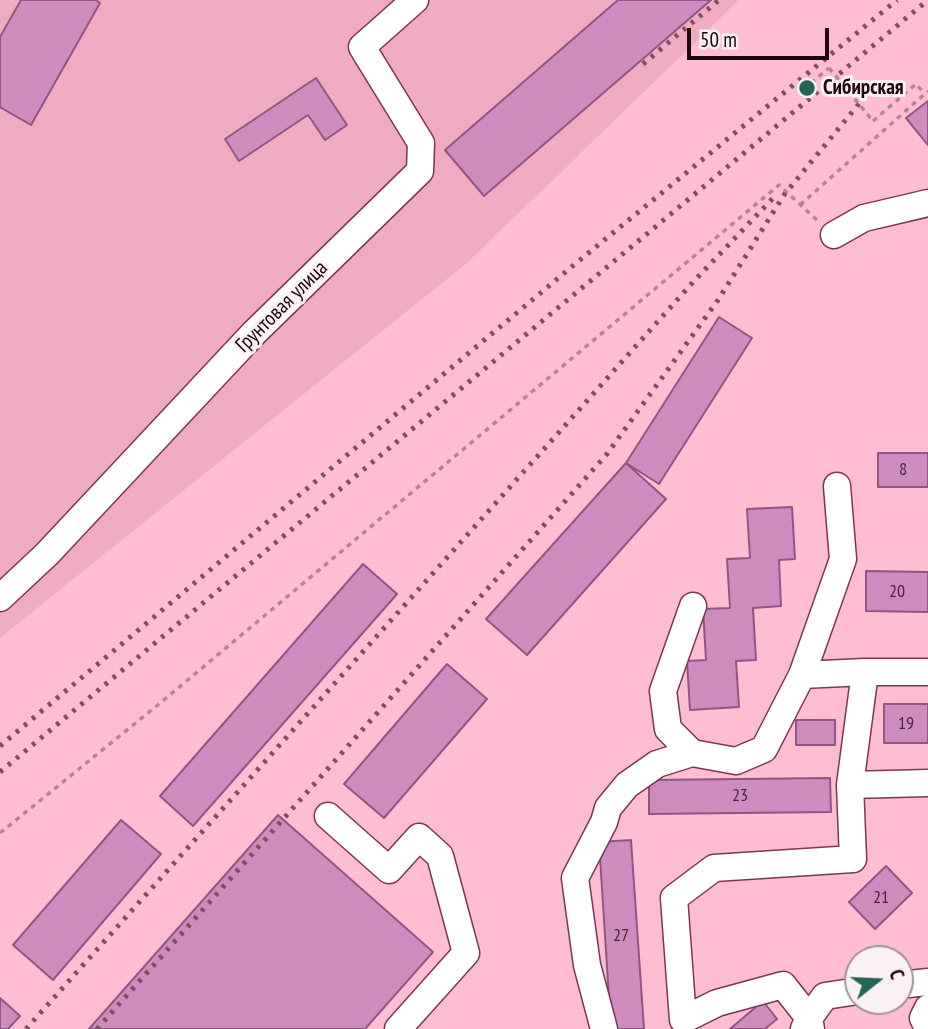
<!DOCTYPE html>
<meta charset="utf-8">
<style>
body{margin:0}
#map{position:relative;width:928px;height:1029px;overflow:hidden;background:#ffbdd4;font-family:"PT Sans Narrow",sans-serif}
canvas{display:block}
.north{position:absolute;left:844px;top:945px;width:70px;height:70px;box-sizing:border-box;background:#f9f1f3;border:2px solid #a19298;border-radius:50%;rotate:72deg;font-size:19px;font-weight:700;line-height:28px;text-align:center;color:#1e040f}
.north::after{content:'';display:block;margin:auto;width:24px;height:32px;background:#226657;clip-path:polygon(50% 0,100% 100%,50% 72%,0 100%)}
.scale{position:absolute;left:687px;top:28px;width:142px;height:32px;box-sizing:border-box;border:4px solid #1e040f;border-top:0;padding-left:9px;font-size:21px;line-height:24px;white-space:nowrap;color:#1e040f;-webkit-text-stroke:5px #f9f1f3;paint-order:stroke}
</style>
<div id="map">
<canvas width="928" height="1029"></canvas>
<div class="north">С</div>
<div class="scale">50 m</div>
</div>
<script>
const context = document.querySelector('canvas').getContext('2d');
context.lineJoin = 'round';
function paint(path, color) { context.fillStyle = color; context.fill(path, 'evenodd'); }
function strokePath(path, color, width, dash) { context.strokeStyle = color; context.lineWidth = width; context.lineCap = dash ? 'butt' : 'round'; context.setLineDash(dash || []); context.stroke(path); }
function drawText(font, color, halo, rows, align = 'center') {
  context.font = font + ' "PT Sans Narrow",sans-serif'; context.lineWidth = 6; context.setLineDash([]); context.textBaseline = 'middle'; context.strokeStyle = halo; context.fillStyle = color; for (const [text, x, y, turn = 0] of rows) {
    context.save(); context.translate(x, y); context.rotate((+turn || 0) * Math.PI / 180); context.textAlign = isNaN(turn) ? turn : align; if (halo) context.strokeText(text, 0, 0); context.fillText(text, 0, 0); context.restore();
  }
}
paint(new Path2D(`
 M0 0H739L467 263 0 638Z`), '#f0abc3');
const building = new Path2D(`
 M21 0H96L100 3 31 125 0 107V37Z
 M618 0H711L484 196 445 150Z
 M316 78 347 125 325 140 308 115 239 161 225 139Z
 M928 101V145L906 118Z
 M719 317 752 338 659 484 626 463Z
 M878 453H928V487H878Z
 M626 463 666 499 527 655 486 619Z
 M792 507 795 559 779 560 781 606 753 608 756 660 736 661 739 707 690 710 687 661 706 660 703 609 730 608 727 559 750 558 747 509Z
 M363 564 397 594 193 826 160 796Z
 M866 571 928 572V612L866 611Z
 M447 664 487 699 384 818 344 784Z
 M884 704H928V743H884Z
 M796 720H835V745H796Z
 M830 778 831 812 649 814V780Z
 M278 815 433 952 365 1029H89Z
 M121 820 161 854 53 980 13 945Z
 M631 840 644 1029H611L599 842Z
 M886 866 912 893 875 929 849 902Z
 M0 998 20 1016 8 1029H0Z
 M763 1001 777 1019 765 1029H730Z`);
paint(building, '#cd8cbd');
strokePath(building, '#915583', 2);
const minor = new Path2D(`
 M834 235 864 218 928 203
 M0 598 47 554 254 333 420 171 421 143 362 47 415 0
 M693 606 663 691 668 729 692 753 736 761 764 749 802 675 843 559 837 486
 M865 672H928
 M802 675 865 672 850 785 853 859 714 868 674 898 683 1020 717 1003 783 985 809 1018 804 1029
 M850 785 928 783
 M328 816 389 870 419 837 440 856 466 953 398 1029
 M900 985 928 982
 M928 1008 923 1018 928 1028
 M604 1029 587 965 575 878 604 822 608 808 627 785 657 764 692 753
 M811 1029 809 1018 825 996 858 991`);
strokePath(minor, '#7b3653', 29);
strokePath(new Path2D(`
 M811 83 829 68
 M873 121 916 84 925 94
 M800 205 928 91
 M0 833 159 704 779 185 818 221`), '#b88396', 3.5, [5, 5]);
strokePath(minor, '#fff', 26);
strokePath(new Path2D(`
 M643 64 719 0
 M0 746 575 264 897 0
 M0 772 928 0
 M26 1029 694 281 777 194
 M97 1029 607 454 718 300 784 195 876 83`), '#7b5060', 5, [3.5, 7]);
strokePath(new Path2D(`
 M829 68 873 121`), '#b88396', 3.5, [5, 5]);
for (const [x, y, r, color] of [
 [807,88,9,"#226657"]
]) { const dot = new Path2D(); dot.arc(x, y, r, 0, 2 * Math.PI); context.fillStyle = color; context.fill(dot); strokePath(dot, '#f9f1f3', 2.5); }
drawText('18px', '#4a263a', null, [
 ["8",903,470],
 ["20",897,592],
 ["19",906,724],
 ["23",740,796],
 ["21",881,898],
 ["27",621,936]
]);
drawText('bold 21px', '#1e040f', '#f9f1f3', [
 ["Сибирская",823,88]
], 'left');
drawText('21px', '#1e040f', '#f9f1f3', [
 ["Грунтовая улица",282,307,-45]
]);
</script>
